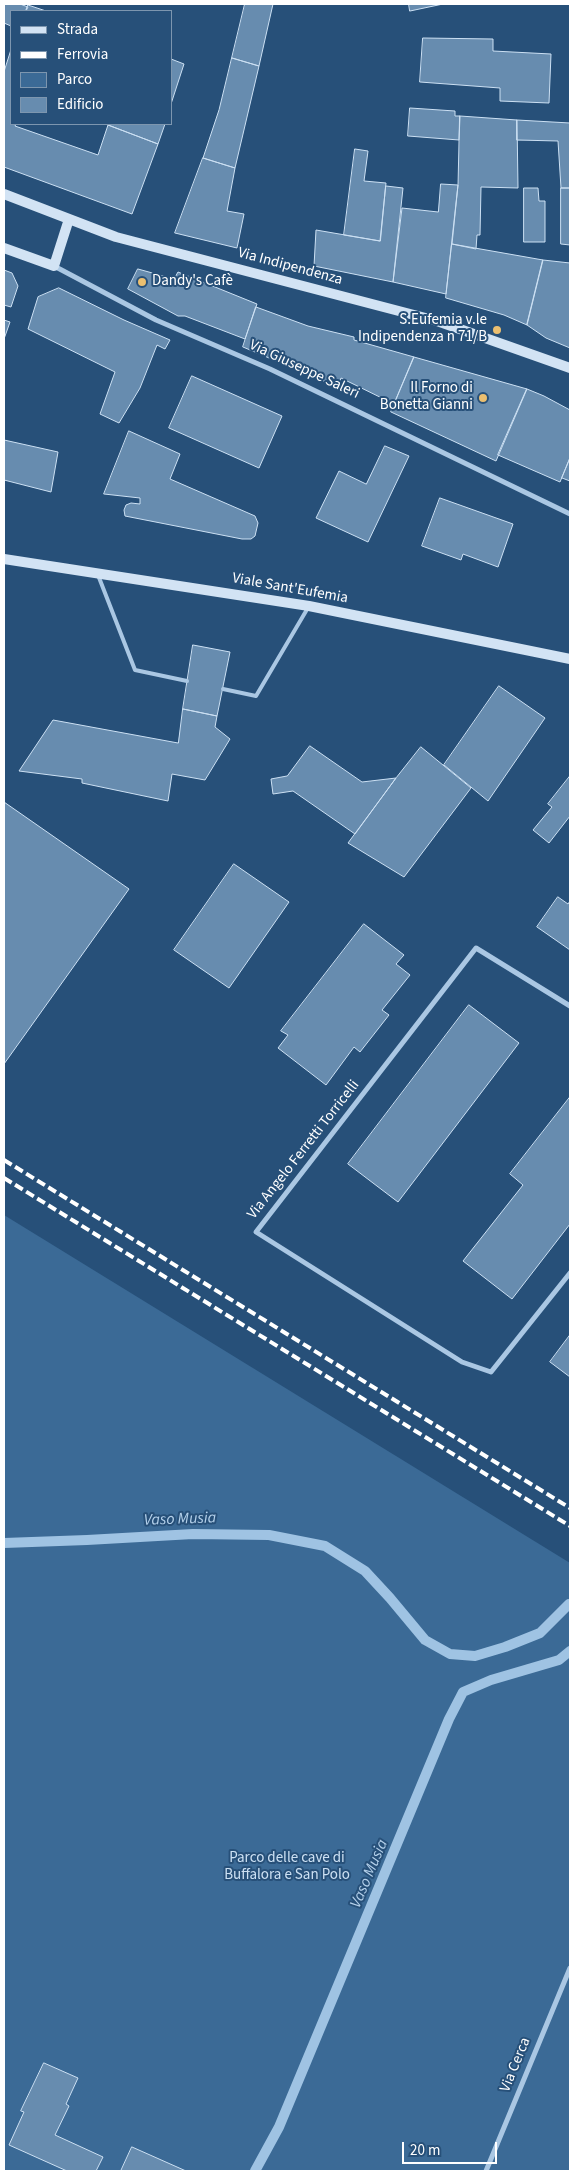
<!DOCTYPE html>
<meta charset="utf-8">
<style>
body{margin:0}
#map{position:relative;width:574px;height:2175px;overflow:hidden;background:#275079;font-family:"Source Sans 3",sans-serif}
canvas{display:block}
.frame{position:absolute;inset:0;border:5px solid #fff;pointer-events:none}
.legend{position:absolute;left:10px;top:10px;width:162px;height:115px;box-sizing:border-box;background:#275079;border:1px solid #7d96af;margin:0;padding:6px 9px;list-style:none;font-size:15px;color:#fff}
.legend li{display:flex;align-items:center;gap:10px;height:25px}
.legend b{width:25px;border:1px solid #7d96af}
.scale{position:absolute;left:402px;top:2142px;width:95px;height:22px;box-sizing:border-box;border:2px solid #fff;border-top:0;padding-left:6px;font-size:15px;line-height:18px;white-space:nowrap;color:#fff;-webkit-text-stroke:4px #275079;paint-order:stroke}
</style>
<div id="map">
<canvas width="574" height="2175"></canvas>
<div class="frame"></div>
<ul class="legend">
<li><b style="height:6px;background:#d2e3f4"></b>Strada</li>
<li><b style="height:6px;background:#fff"></b>Ferrovia</li>
<li><b style="height:14px;background:#3b6a96"></b>Parco</li>
<li><b style="height:14px;background:#678caf"></b>Edificio</li>
</ul>
<div class="scale">20 m</div>
</div>
<script>
const context = document.querySelector('canvas').getContext('2d');
context.lineJoin = 'round';
function paint(path, color) { context.fillStyle = color; context.fill(path, 'evenodd'); }
function strokePath(path, color, width, dash) { context.strokeStyle = color; context.lineWidth = width; context.lineCap = dash ? 'butt' : 'round'; context.setLineDash(dash || []); context.stroke(path); }
function drawText(font, color, halo, rows, align = 'center') {
  context.font = font + ' "Source Sans 3",sans-serif'; context.lineWidth = 4; context.setLineDash([]); context.textBaseline = 'middle'; context.strokeStyle = halo; context.fillStyle = color; for (const [text, x, y, turn = 0] of rows) {
    context.save(); context.translate(x, y); context.rotate((+turn || 0) * Math.PI / 180); context.textAlign = isNaN(turn) ? turn : align; if (halo) context.strokeText(text, 0, 0); context.fillText(text, 0, 0); context.restore();
  }
}
paint(new Path2D(`
 M4 1215 570 1563V2171H4Z`), '#3b6a96');
strokePath(new Path2D(`
 M4 1543 87 1540 193 1534 269 1535 325 1546 365 1571 390 1598 425 1640 450 1654 475 1656 505 1647 540 1633 569 1604
 M255 2171 279 2127 449 1719 463 1692 491 1680 559 1660 570 1651`), '#9fc3e3', 10);
const building = new Path2D(`
 M4 4H20L28 7 26 11H11V26L4 23Z
 M245 4H273L259 66 232 58Z
 M409 4H443L410 11Z
 M28 5 46 11H26Z
 M423 38 493 39V51L551 54 549 103 500 101V88L420 82Z
 M11 50V124H16L15 126 98 155 108 125 158 144 132 214 4 167V72Z
 M232 58 259 66 235 168 203 158 219 110Z
 M171 59 184 64 171 104Z
 M410 108 455 111V116H460L459 140 408 136Z
 M460 116 517 120 518 188 481 187 480 235H477L476 249 452 244 458 185Z
 M517 120 570 123V188H561L558 141 517 140Z
 M109 124H165L158 144 108 125Z
 M355 149 368 151 364 181 386 183 380 241 344 235Z
 M203 158 235 168 227 211 244 214 237 248 175 233Z
 M441 184 458 185 446 294 393 282 402 208 438 212Z
 M386 186 403 188 393 282 314 266 316 230 380 241Z
 M524 188H538L539 201H545V242H524Z
 M561 188H570V245L561 244Z
 M452 244 543 260 527 325 504 315 446 298Z
 M543 260 570 263V348L546 338 527 325Z
 M138 269 174 279 178 272 257 304 245 339 185 316H178L128 289Z
 M4 270 12 273 18 286 11 307 4 305Z
 M59 288 124 320 170 340 165 349 157 345 140 388 119 423 100 414 115 372 28 329 38 297Z
 M256 307 308 326 354 337V340L414 357 394 404 341 378 338 387 243 347Z
 M4 320 10 322 4 339Z
 M414 357 527 389 496 461 391 412Z
 M192 376 282 416 259 468 169 428Z
 M527 389 544 396 570 410V458L560 482 498 455Z
 M129 431 180 454 170 479 255 516 258 523 255 536 251 539H242L125 516 124 510 126 505 131 503 140 504V498L104 494Z
 M4 440 58 452 51 492 4 480Z
 M385 446 409 456 368 542 316 518 339 471 366 484Z
 M570 458V481L562 478Z
 M440 498 513 524 498 567 463 554 461 560 422 546Z
 M193 645 230 652 217 716 183 709Z
 M499 686 545 718 488 801 444 765Z
 M183 709 217 716 215 727 230 739 205 780 172 774 168 801 82 783V779L19 771 53 720 178 743Z
 M310 746 362 782 396 778 355 834 293 791 273 794 271 779 287 776Z
 M421 747 471 788 404 877 348 843 396 778Z
 M570 776V816L549 843 533 830 552 807 548 804Z
 M4 802 129 889 4 1064Z
 M234 864 289 902 229 988 174 950Z
 M558 897 568 904 570 901V950L537 927Z
 M364 924 404 955 396 964 410 975 382 1010 389 1015 360 1052 354 1047 326 1085 278 1048 288 1035 281 1031Z
 M469 1005 519 1043 398 1202 348 1164Z
 M570 1097V1224L512 1299 463 1261 523 1185 510 1174Z
 M570 1335V1377L550 1362Z
 M44 2063 78 2078 66 2104 69 2106 55 2135 103 2157 96 2171H67L9 2145 24 2112 21 2111Z
 M132 2147 186 2171H121Z`);
paint(building, '#678caf');
strokePath(building, '#cce0f3', 1);
strokePath(new Path2D(`
 M98 575 135 670 187 681
 M223 689 256 696 309 606`), '#aac7e3', 4);
strokePath(new Path2D(`
 M54 266 156 320 270 369 570 514
 M570 1006 476 948 256 1232 462 1362 491 1372 570 1273
 M486 2171 570 1968`), '#aac7e3', 5);
strokePath(new Path2D(`
 M4 194 116 237 437 321 570 368
 M4 248 54 266 69 219
 M4 559 309 606 570 659`), '#d2e3f4', 10);
strokePath(new Path2D(`
 M4 1160 570 1508
 M4 1178 570 1526`), '#fff', 4, [9, 4]);
for (const [x, y, r, color] of [
 [142,282,5,"#ebbf70"],
 [497,330,5,"#ebbf70"],
 [483,398,5,"#ebbf70"]
]) { const dot = new Path2D(); dot.arc(x, y, r, 0, 2 * Math.PI); context.fillStyle = color; context.fill(dot); strokePath(dot, '#275079', 2); }
drawText('15px', '#fff', '#275079', [
 ["Via Indipendenza",290,267,15],
 ["Via Giuseppe Saleri",304,370,25],
 ["Viale Sant'Eufemia",290,589,10],
 ["Via Angelo Ferretti Torricelli",304,1150,-52],
 ["Via Cerca",516,2065,-68]
]);
drawText('15px', '#fff', '#275079', [
 ["Dandy's Cafè",152,282,"left"],
 ["S.Eufemia v.le",487,321],
 ["Indipendenza n 71/B",487,338],
 ["Il Forno di",473,389],
 ["Bonetta Gianni",473,406]
], 'right');
drawText('15px', '#cce0f3', '#275079', [
 ["Parco delle cave di",287,1859],
 ["Buffalora e San Polo",287,1876]
]);
drawText('italic 16px', '#b5d1eb', '#275079', [
 ["Vaso Musia",180,1520,-2],
 ["Vaso Musia",370,1874,-67]
]);
</script>
